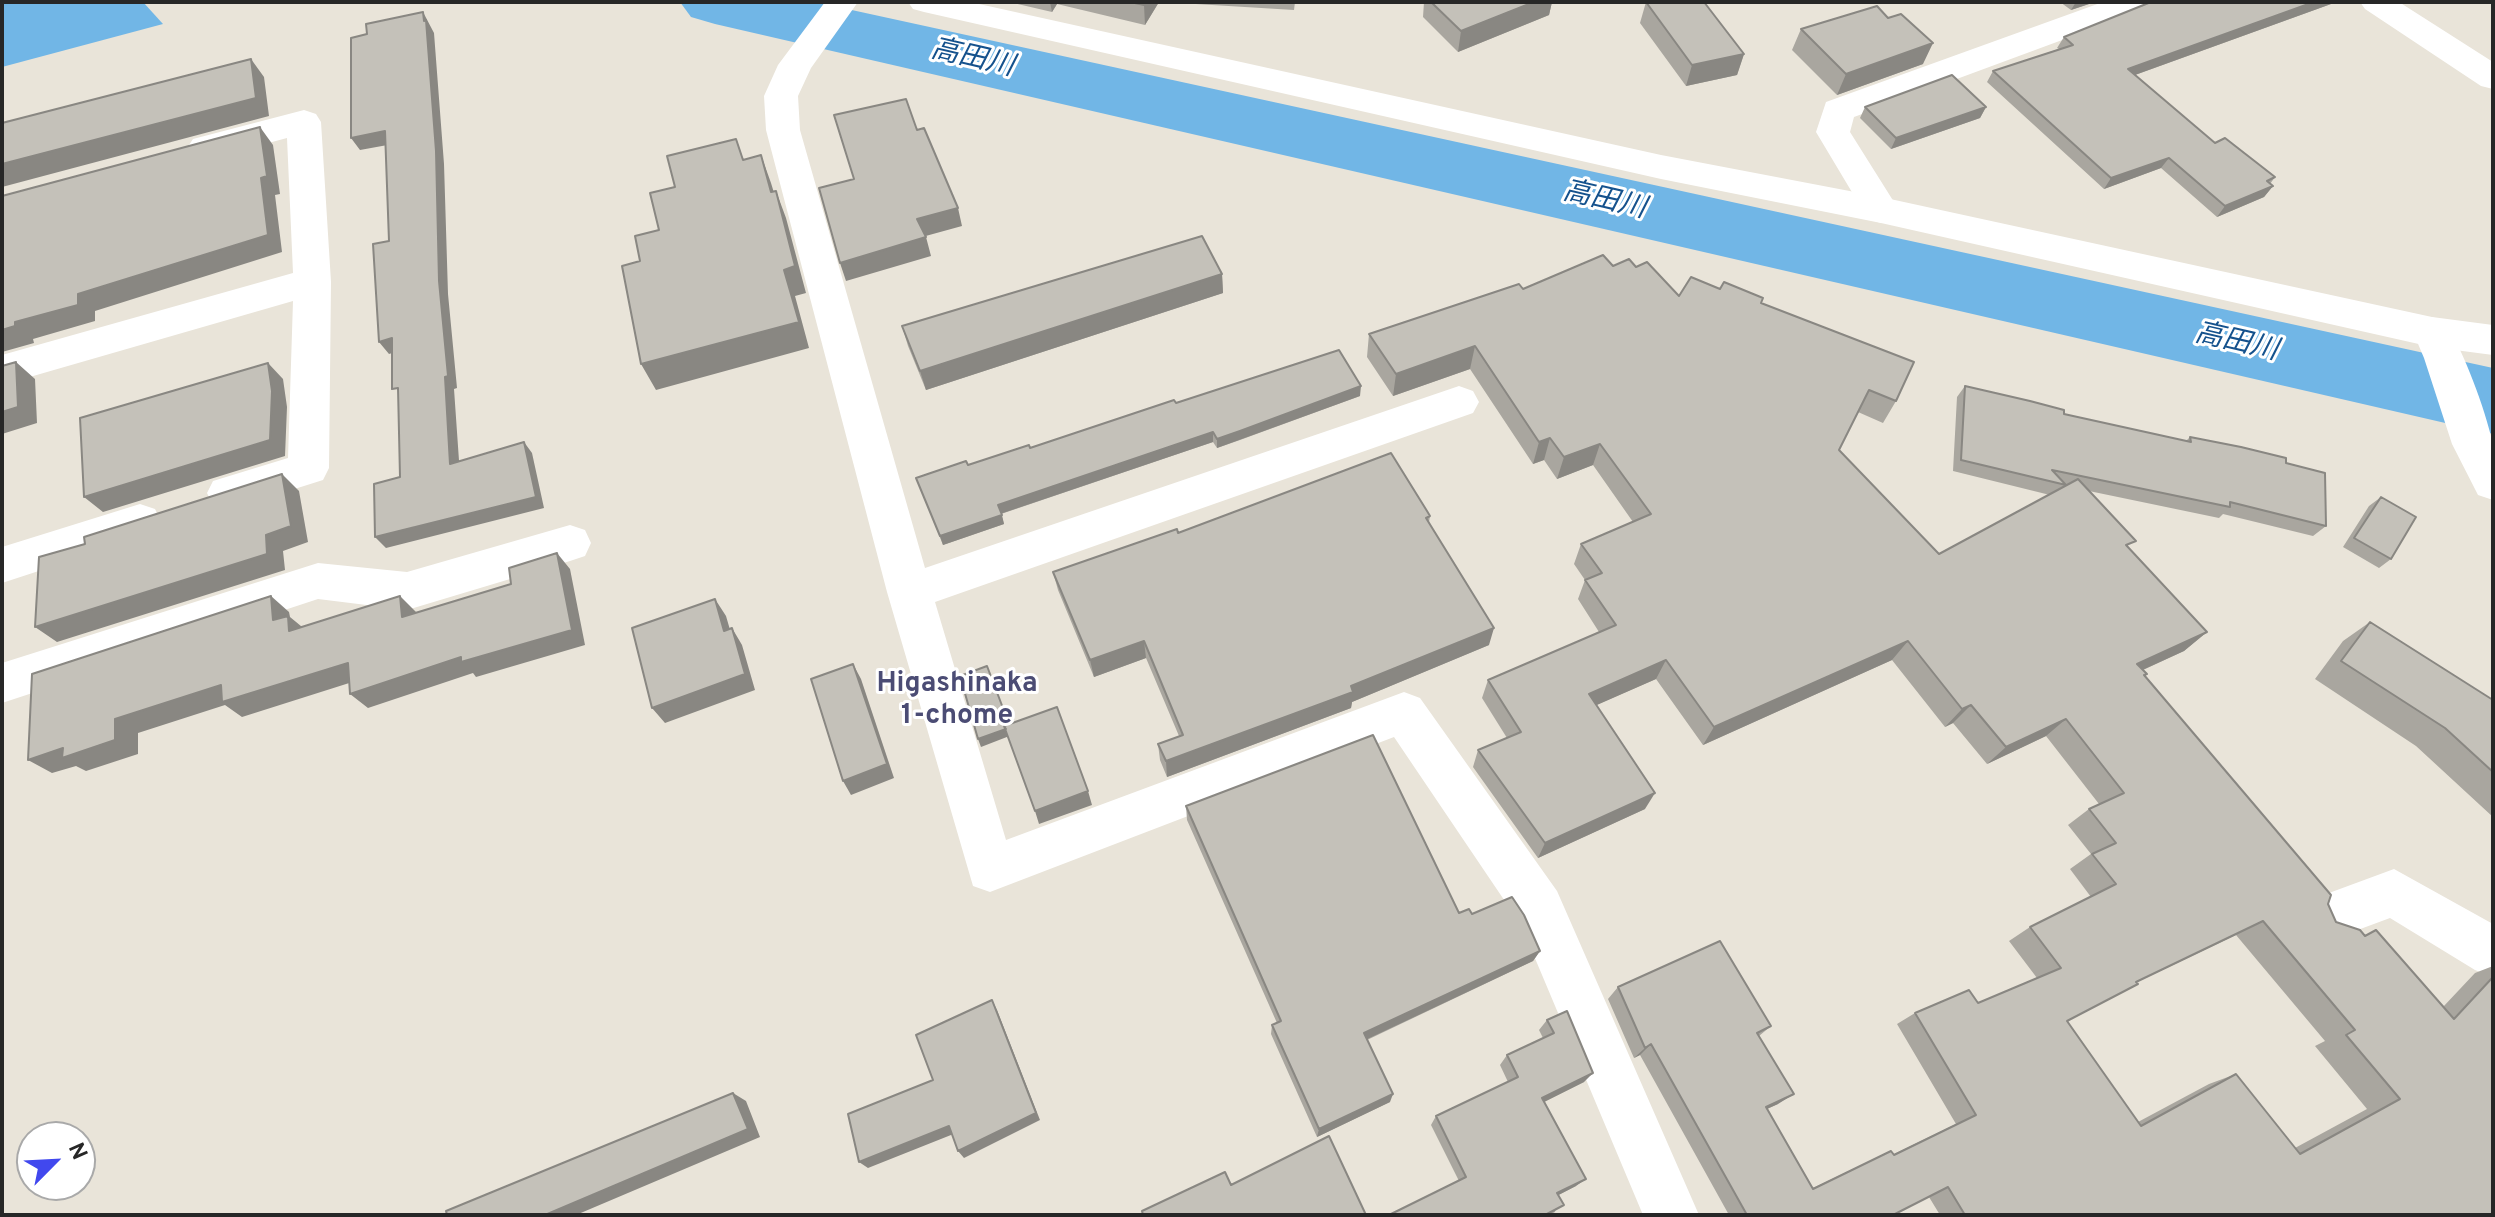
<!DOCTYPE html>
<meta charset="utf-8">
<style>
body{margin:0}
#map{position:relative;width:2495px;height:1217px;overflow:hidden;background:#e9e4d9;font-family:Overpass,sans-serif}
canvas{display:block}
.frame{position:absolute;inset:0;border:4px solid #272727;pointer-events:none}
.north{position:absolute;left:16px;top:1121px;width:80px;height:80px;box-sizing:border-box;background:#fff;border:2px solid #a9a9a9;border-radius:50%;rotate:66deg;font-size:22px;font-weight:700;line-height:32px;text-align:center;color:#272727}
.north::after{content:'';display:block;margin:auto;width:28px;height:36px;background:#4148ee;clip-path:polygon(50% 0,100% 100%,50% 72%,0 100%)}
</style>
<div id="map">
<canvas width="2495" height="1217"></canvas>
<div class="frame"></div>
<div class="north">N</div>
</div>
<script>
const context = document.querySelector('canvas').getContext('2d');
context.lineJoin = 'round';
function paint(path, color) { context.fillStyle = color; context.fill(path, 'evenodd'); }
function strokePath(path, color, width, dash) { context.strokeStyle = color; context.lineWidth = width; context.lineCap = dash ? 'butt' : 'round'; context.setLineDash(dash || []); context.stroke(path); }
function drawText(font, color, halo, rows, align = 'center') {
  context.font = font + ' Overpass,"Noto Sans JP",sans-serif'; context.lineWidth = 6; context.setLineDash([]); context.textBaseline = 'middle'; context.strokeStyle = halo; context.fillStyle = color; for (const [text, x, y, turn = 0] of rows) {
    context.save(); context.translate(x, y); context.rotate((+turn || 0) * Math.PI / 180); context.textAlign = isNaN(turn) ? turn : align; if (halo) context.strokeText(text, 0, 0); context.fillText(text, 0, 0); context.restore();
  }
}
paint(new Path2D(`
 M2 2H143L163 24 2 67Z`), '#71b6e6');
paint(new Path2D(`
 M680 2H815L2493 368V434L715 24 691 17Z`), '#71b6e6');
paint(new Path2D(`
 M825 2H858L811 68 798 96 800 130 925 568 1459 386 1473 391 1479 402 1473 413 935 602 1006 840 1404 692 1420 698 1557 891 1699 1215H1643L1521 925 1394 737 990 892 973 886 887 592 766 130 764 96 778 65Z
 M2103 2H2151L2146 9 1854 117 1850 132 1899 210 1894 219 1881 223 1868 219 1816 132 1826 102Z
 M2360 2H2399L2493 62V89L2481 86 2365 9Z
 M304 110 316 114 321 122 331 282 329 468 323 480 228 510 213 505 207 493 213 481 288 458 293 301 2 385V355L293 273 287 138 205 160 193 157 187 148 193 139Z
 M2432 317 2446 322C2465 356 2484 405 2493 444 2495 461 2493 482 2493 500L2478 495 2452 444 2424 358 2413 332 2418 322Z
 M140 504 155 509 161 521 155 533 2 583V547Z
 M570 525 585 530 591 543 585 556 570 561 407 610 318 599 2 703V663L318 563 407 572Z
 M2394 869 2493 924V977L2475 970 2390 918 2328 941 2310 934 2303 917 2310 900Z`), '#fff');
paint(new Path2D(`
 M908 2H970L1661 155 1881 197 2432 317 2493 325V355L2432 347 1881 223 1661 179 924 12 913 9Z`), '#fff');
paint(new Path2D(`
 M1009 2H1159L1145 25 1057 4 1052 12Z
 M1163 2H1295L1294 10Z
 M1424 2H1552L1549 15 1458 52 1423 17Z
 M1646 2 1744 54 1737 75 1686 86 1640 23Z
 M2060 2H2095L2071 10Z
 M2151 2H2333L2331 4 2135 75 2215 143 2275 177 2270 184 2273 186 2264 197 2217 217 2161 168 2104 189 1987 82 1993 71 2059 49 2057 48 2064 37Z
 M1888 18 1923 64 1837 95 1792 50 1801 29Z
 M1865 107H1986L1980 118 1891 149 1860 118Z
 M1613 266 1636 267 1679 296 1720 289 1761 303 1896 401 1883 423 1858 412 1839 450 1939 554 2050 495 1953 471 1957 397 1965 386 2064 414 2186 441 2190 437 2286 463 2326 526 2313 536 2223 514 2219 518 2089 491 2129 548 2207 632 2184 651 2143 670 2145 676 2328 904 2336 922 2365 935 2443 1007 2475 973 2493 966V1215H1940L1929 1197 1893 1215H1729L1640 1055 1634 1058 1608 999 1618 987 1771 1026 1759 1036 1778 1104 1767 1109 1813 1188 1891 1151 1894 1154 1956 1124 1897 1024 1915 1013 1978 1003 2037 978 2009 941 2030 927 2091 897 2070 869 2091 854 2068 825 2089 809 2099 804 2046 736 1987 764 1953 723 1945 727 1892 660 1703 745 1656 679 1596 705 1645 809 1538 858 1473 767 1478 750 1507 738 1482 698 1488 680 1599 632 1578 599 1585 580 1574 564 1581 544 1633 522 1593 465 1557 479 1544 460 1533 464 1470 369 1393 396 1367 357 1369 334 1523 289ZM2236 935 2325 1041 2315 1046 2367 1109 2295 1148 2236 1074 2209 1084 2138 1122 2067 1021 2137 982Z
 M1222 274 1223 293 926 390 908 346 902 326Z
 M1360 396 1240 440 1217 448 1213 442 1001 514 1004 524 943 545 916 478 968 465 1030 448 1176 403Z
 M2381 497 2391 559 2379 568 2343 547 2369 506Z
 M1430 516 1429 522 1489 645 1352 702 1351 708 1167 777 1160 760 1158 744 1179 736 1146 658 1094 677 1058 590 1053 572 1178 533Z
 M2370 622 2493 700V817L2416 746 2315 679 2343 641Z
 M1186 806 1459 913 1472 914 1540 951 1533 961 1367 1040 1390 1102 1317 1137 1271 1034 1272 1025 1277 1023 1187 820Z
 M1547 1020 1584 1082 1544 1102 1576 1186 1558 1195 1555 1212 1549 1215H1389L1459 1181 1431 1125 1436 1116 1508 1082 1500 1065 1507 1055 1543 1038 1539 1030Z`), '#a9a69f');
paint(new Path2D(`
 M1050 2H1056L1057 4 1052 12Z
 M1146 2H1159L1145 25 1144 5Z
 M1534 2H1552L1549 15 1458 52 1461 31Z
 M2076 2H2095L2071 10Z
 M2314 2H2333L2331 4 2121 80 2128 69Z
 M423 12 434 33 444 164 448 294 457 388 454 389 460 475 450 464Z
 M1933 43 1923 64 1837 95 1846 74Z
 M1744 54 1737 75 1686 86 1692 65Z
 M251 59 264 77 269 116 2 187V164Z
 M1986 107 1980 118 1891 149 1896 138Z
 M260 127 273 145 280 194 275 195 282 252 95 311V321L33 339 34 343 2 352V330L15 322 78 294 261 178Z
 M385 131 393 144 360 150 351 138Z
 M761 155 771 183 782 219 771 192Z
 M2169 158 2161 168 2104 189 2111 178Z
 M2273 186 2264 197 2217 217 2225 206Z
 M776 191 786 218 806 293 795 296 809 348 656 390 641 364 784 270Z
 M958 208 962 226 922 237 917 219Z
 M926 237 931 256 846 281 840 263Z
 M1222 274 1223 293 926 390 920 371Z
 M392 338 402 350 389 354 379 342Z
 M1475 346 1470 369 1393 396 1396 374Z
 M16 362 35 379 37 423 2 434V412Z
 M268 363 283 379 287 407 285 456 103 512 84 497Z
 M1361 386 1360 396 1217 448V439Z
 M1213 432V442L1000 514 998 505Z
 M1550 438 1544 460 1533 464 1539 442Z
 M524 442 532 453 544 508 386 548 375 537Z
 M1600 444 1593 465 1557 479 1564 457Z
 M282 474 299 491 308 542 283 551 285 570 57 642 35 627 266 535Z
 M1002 515 1004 524 943 545 940 536Z
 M557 553 570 569 585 645 476 677 473 673 368 708 350 694Z
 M271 596 289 612 290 617 307 631 291 633 273 620Z
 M400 596 416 612 418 633 402 617Z
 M715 599 726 616 735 647 724 631Z
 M732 628 742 645 755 690 665 723 652 708Z
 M1494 628 1489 645 1352 702 1351 708 1167 777 1166 761Z
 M2207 632 2184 651 2116 682 2137 664Z
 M1144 641 1146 658 1094 677 1090 660Z
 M1908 641 1892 660 1703 745 1714 727Z
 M1666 660 1656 679 1581 712 1589 694Z
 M348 663 365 678 242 717 225 705 138 733V754L86 771 76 766 52 773 28 760 63 748 115 719 221 685Z
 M853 664 861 679 894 778 851 795 843 781Z
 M1971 705 1953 723 1945 727 1962 709Z
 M2066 719 2046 736 1987 764 2006 747Z
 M1010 728 1012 735 981 747 978 739Z
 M1088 791 1092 805 1039 824 1035 811Z
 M1655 793 1645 809 1538 858 1545 843Z
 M1540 951 1533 961 1361 1042 1364 1033Z
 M992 1000 997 1010 1040 1120 964 1158 958 1151Z
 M1651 1044 1640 1055 1634 1058 1645 1048Z
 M1593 1073 1584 1082 1534 1107 1542 1098Z
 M733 1093 746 1101 760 1137 576 1215H545Z
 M1393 1094 1390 1102 1317 1137 1319 1129Z
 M1794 1094 1778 1104 1751 1116 1766 1107Z
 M949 1126 956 1133 868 1168 859 1162Z
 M1586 1179 1576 1186 1549 1200 1557 1193Z`), '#898782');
const building = new Path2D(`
 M1130 2H1146L1144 5Z
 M1431 2H1534L1461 31Z
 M1646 2H1704L1744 54 1692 65Z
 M2151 2H2314L2128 69 2215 143 2225 138 2275 177 2267 181 2273 186 2225 206 2169 158 2111 178 1993 71 2073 45 2064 37Z
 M1877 6 1888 18 1901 14 1933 43 1846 74 1801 29Z
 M423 12 424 21 426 20 436 151 439 281 448 376 445 377 450 464 524 442 536 497 375 537 374 484 400 477 398 388 392 389V338L379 342 373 244 389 241 385 131 351 138V38L367 34 366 24Z
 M251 59 256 98 2 164V123Z
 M1952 75 1986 107 1896 138 1865 107Z
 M906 99 917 130 924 128 958 208 917 219 926 237 840 263 819 188 854 179 834 115Z
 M260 127 267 176 261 178 268 235 78 294V305L15 322V326L2 330V196Z
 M736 139 743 160 761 155 771 192 776 191 795 266 784 270 799 322 641 364 622 266 640 261 635 236 659 230 650 193 675 187 667 156Z
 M1202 236 1222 274 920 371 902 326Z
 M1603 255 1613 266 1629 259 1636 267 1647 262 1679 296 1691 277 1720 289 1724 282 1763 298 1761 303 1914 362 1896 401 1869 390 1839 450 1939 554 2078 479 2136 541 2126 545 2207 632 2137 664 2147 674 2144 675 2331 895 2328 904 2336 922 2360 930 2365 936 2376 930 2454 1019 2493 977V1215H1965L1948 1187 1893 1215H1747L1651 1044 1645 1048 1618 987 1720 941 1771 1026 1757 1033 1794 1094 1766 1107 1813 1189 1891 1151 1894 1155 1976 1115 1915 1013 1969 990 1978 1003 2061 968 2030 927 2116 884 2092 854 2116 843 2089 809 2124 793 2066 719 2006 747 1971 705 1962 709 1908 641 1714 727 1666 660 1589 694 1655 793 1545 843 1478 750 1521 732 1488 680 1616 625 1585 580 1602 573 1581 544 1651 514 1600 444 1564 457 1550 438 1539 442 1475 346 1396 374 1369 334 1519 284 1523 289ZM2263 921 2355 1030 2346 1035 2400 1099 2300 1154 2236 1074 2141 1126 2067 1021 2138 984 2136 982Z
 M1339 350 1361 386 1240 431 1217 439 1213 432 998 505 1002 515 940 536 916 478 966 461 968 465 1029 445 1030 448 1174 400 1176 403Z
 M16 362 18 407 2 412V366Z
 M268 363 272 391 270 440 84 497 80 418Z
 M1965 386 2030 401 2064 410V414L2191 442 2190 437 2241 447 2286 458V463L2325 473 2326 526 2230 502V507L2052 470 2066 485 1961 460Z
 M1391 453 1427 511 1430 516 1426 518 1494 628 1351 686 1353 692 1166 761 1158 744 1183 735 1144 641 1090 660 1053 572 1177 529 1178 533Z
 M282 474 291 526 266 535 267 554 35 627 39 557 85 544 84 537Z
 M2381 497 2416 517 2391 559 2354 538Z
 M557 553 572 630 461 662V657L350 694 348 663 222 702 221 685 115 719V740L62 758 63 748 28 760 32 674 271 596 273 620 288 616 289 631 400 596 402 617 511 584 509 568Z
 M715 599 724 631 732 628 745 674 652 708 632 628Z
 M2370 622 2493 700V772L2445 728 2341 661Z
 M853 664 887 764 843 781 811 679Z
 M987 666 1009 724 1004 726 1006 729 978 739 960 676Z
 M1057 707 1088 791 1035 811 1004 726Z
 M1373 735 1459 913 1469 909 1472 914 1512 897 1524 915 1540 951 1364 1033 1393 1094 1319 1129 1272 1025 1281 1021 1186 806Z
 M992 1000 1036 1113 958 1151 949 1126 859 1162 848 1114 933 1080 916 1035Z
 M1567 1011 1593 1073 1542 1098 1586 1179 1557 1193 1564 1205 1545 1215H1389L1466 1177 1436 1116 1518 1077 1507 1055 1554 1033 1547 1020Z
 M733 1093 748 1129 545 1215H447L446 1211Z
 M1329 1136 1366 1215H1143L1142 1211 1225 1172 1231 1185Z`);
paint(building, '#c4c1b9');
strokePath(building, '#898782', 2);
drawText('italic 28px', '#15528d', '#fff', [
 ["高田川",972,60,13],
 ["高田川",1604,202,13],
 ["高田川",2236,344,13]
]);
drawText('bold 28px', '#4b4c74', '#fff', [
 ["Higashinaka",957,685],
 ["1-chome",957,717]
]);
</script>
